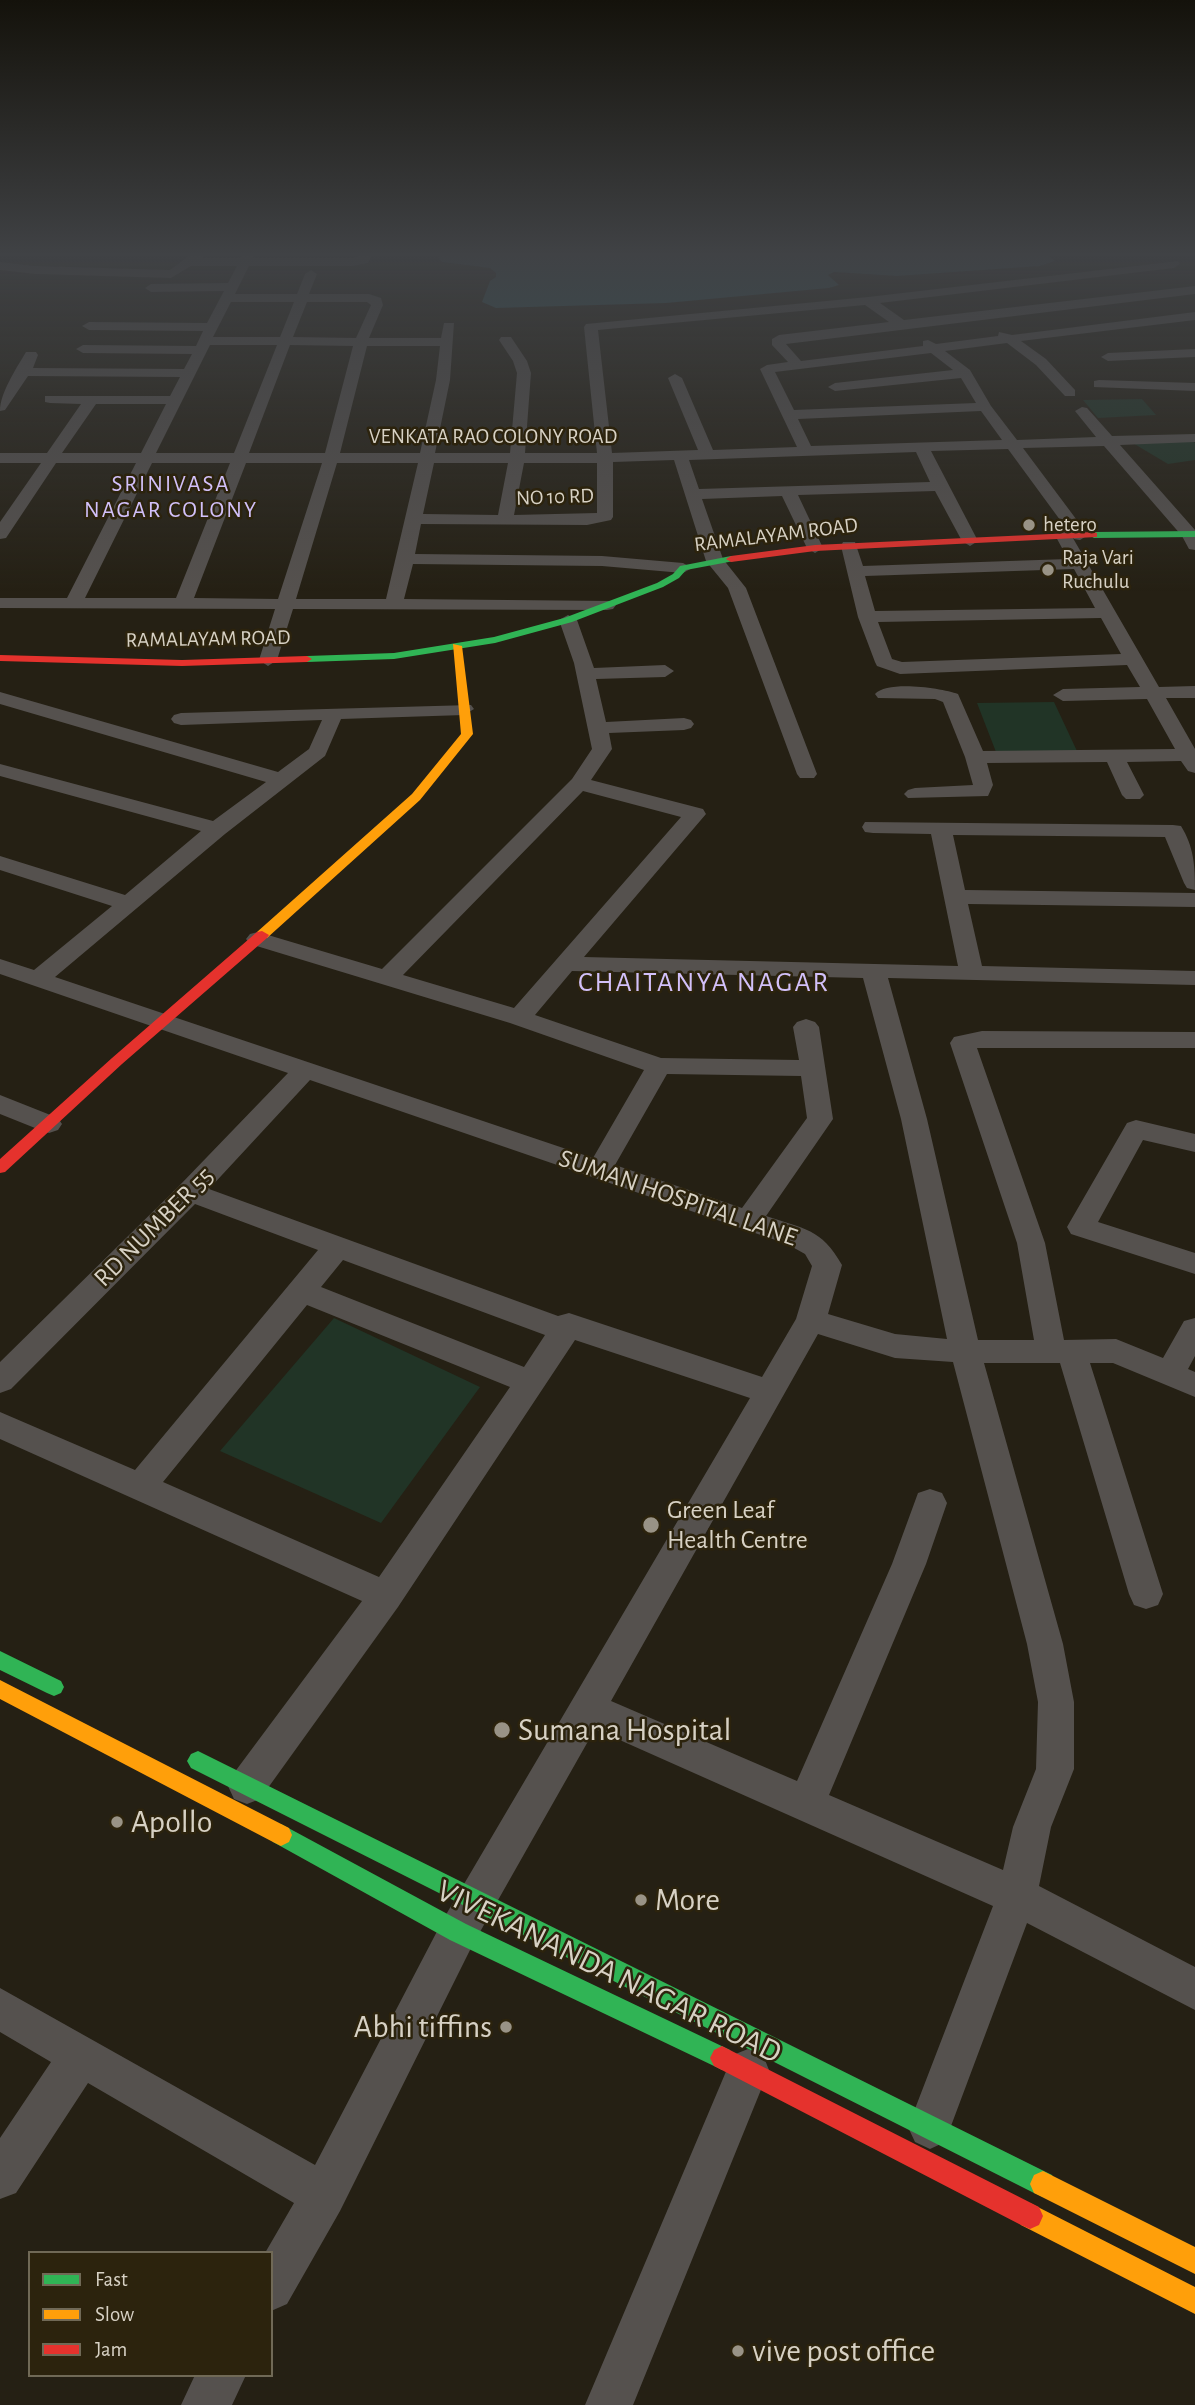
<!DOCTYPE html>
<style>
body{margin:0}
#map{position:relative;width:1195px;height:2405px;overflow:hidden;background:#252014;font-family:"Alegreya Sans",sans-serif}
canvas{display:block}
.legend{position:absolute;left:28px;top:2251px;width:245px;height:126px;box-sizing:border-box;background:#2c230d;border:2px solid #706956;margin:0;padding:9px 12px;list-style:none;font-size:21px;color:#d7d1c4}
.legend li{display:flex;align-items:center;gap:14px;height:35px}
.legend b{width:35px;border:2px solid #706956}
</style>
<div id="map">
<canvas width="1195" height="2405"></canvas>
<ul class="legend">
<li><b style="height:9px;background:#30b455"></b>Fast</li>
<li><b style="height:9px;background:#ff9f0a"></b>Slow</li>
<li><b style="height:9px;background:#e5322d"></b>Jam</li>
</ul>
</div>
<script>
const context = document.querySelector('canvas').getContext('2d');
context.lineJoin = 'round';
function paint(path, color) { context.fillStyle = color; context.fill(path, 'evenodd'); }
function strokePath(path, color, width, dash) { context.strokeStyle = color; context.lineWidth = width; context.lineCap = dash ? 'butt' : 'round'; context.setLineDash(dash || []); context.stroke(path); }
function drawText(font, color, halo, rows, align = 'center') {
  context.font = font + ' "Alegreya Sans",sans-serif'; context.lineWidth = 5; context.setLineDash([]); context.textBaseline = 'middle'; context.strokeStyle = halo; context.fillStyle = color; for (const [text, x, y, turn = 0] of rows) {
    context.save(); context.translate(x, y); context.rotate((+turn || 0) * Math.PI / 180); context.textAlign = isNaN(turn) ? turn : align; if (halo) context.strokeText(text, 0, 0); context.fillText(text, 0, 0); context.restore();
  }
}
paint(new Path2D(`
 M1142 399 1156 415 1098 418 1083 400Z
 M1192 441 1195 443V460L1168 464 1131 442Z
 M1054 702 1077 751 996 752 977 703Z
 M334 1318 480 1387 381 1523 220 1451Z`), '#213426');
paint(new Path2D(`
 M441 255H1048L1055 261 1040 266 897 276 834 272 828 275 839 285 829 288 666 303 496 308 482 302 490 281 496 277V273L490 268 442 262 439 259Z`), '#315a60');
paint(new Path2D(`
 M190 255H206L202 258H240L242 255H254L252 258H353L360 255H372L368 263 353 266H249L235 294H297L305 274 311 270 317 274 309 294H369L381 298 383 305 369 338H441L444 323H454L450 380 435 453H510L517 373 513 361 499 340 501 337H511L527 361 531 373 525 453H597L584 327 586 324 868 297 1178 261 1180 264 1174 268 880 303 904 320 1195 286V294L786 344 801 361 923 346V341L928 340 936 344 998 336 999 332 1012 335 1195 312V320L1021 341 1046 359 1075 390V396H1065L1036 365 1007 343 945 351 970 370 991 406 1017 440 1096 437 1075 411 1082 407 1087 408 1112 436 1195 434V442L1120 445 1195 530V550L1189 549 1182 536 1104 446 1023 448 1088 535 1080 540 1074 539 1008 449 931 451 978 541 970 546 962 541 935 491 798 495 823 548 815 553 807 548 782 496 702 499 723 559 746 588 817 774 814 778H800L797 774 728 588 706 561 674 460 613 462V517L611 520 587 525 421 524 415 554 602 556 683 563 692 568 683 573 602 566 413 564 404 599 613 601 616 605 613 609 607 610 293 609 277 660 268 666 259 660 275 609 0 608V598H67L136 463H56L6 538 0 539V522L41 463H0V453H47L81 404 50 403 45 402V396H170L180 377 28 376 5 410 0 411C0 393 16 369 26 352H36L38 355 33 368 184 369 192 354 83 353 76 349 83 345 196 346 203 331 89 330 82 326 89 322 207 323 224 291 151 292 145 288 151 284 228 283 237 266H191L171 278 35 274 0 270V262L35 266 170 270ZM231 302H294L280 337H213ZM307 302H367L371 305 356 338 293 337ZM865 305 889 322 779 335 772 339V345L788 362 767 365 760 369 797 447 713 450 682 378 675 374 668 378 698 450 612 453 598 330ZM210 345H277L234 453H156ZM290 345 353 346 325 453H249ZM367 346H440L436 380 420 453H340ZM931 353 953 370 835 383 828 387 835 391 961 378 976 403 794 410 775 372ZM96 404H166L141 453H62ZM981 411 1002 440 811 446 798 419ZM916 452 930 482 699 489 689 460ZM152 463H230L176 598H85ZM246 463H322L278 599 194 598ZM337 463H418L386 599H296ZM434 463H508L498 515 423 514ZM524 463H597V513L514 515Z
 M1195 349V357L1108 361 1101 357 1108 353Z
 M1099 380 1195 383V391L1094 387V381Z
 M1064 532 1070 533 1159 687 1195 686V698H1166L1195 749V773L1188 771 1181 761 1127 762 1144 795 1140 799H1126L1122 795 1107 762 987 763 993 785 988 796 908 798 904 794 908 790 915 788 973 785 965 757 943 702 935 699 878 698 875 694C887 680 942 688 958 694L983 751 1175 749 1147 699 1063 701 1053 695 1063 689 1140 687 1127 665 900 674 877 666 875 662 858 617 841 546 843 542H855L863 566 1068 559 1056 537ZM1074 569 1095 608 875 611 865 576ZM1101 618 1121 654 902 662 892 659 878 622Z
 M568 615 577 620 594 668 665 665 674 671 665 677 596 679 606 722 684 718 691 720 694 724 691 728 684 730 609 733 612 749 591 780 703 809 706 814 584 957 958 966 931 834 873 833 865 832 862 827 865 822 1173 825 1181 826C1194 847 1195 866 1195 890L1187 888 1184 883 1165 837 953 835 965 890 1195 893V907L968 904 982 966 1195 971V985L888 978 927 1119 978 1340H1034L1017 1243 950 1043 954 1037 982 1031 1195 1032V1048H977L1045 1243 1064 1340 1116 1339 1163 1358 1184 1321 1195 1318V1356L1188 1369 1195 1372V1397L1113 1363H1090L1163 1594 1158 1605 1146 1609 1134 1605 1129 1594 1060 1363H984L1063 1644 1074 1702V1769L1051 1827 1039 1886 1195 1967V2010L1027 1923 945 2142 930 2149 915 2142 908 2127 993 1906 595 1729 472 1946 340 2211 287 2304 271 2311V2253H265L294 2203 88 2083 16 2193 0 2199V2138L51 2062 0 2032V1988L315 2165 444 1918 750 1398 575 1340 398 1607 260 1799 247 1804 234 1799 228 1786 234 1773 362 1601 0 1439V1412L135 1470 318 1250 195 1204 11 1389 0 1393V1362L180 1185 288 1073 0 974V959L34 970 112 906 0 870V856L125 895 201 831 0 776V764L213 821 266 782 0 704V692L278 772 309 749 322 720 181 725 174 723 171 719 174 715 181 713 471 705 474 709 464 715 341 719 325 756 225 834 55 977 593 1158 644 1070 510 1023 250 944 246 939 250 934 258 932 382 969 572 779 592 749 574 663 559 620ZM583 791 681 817 514 1008 403 975ZM572 971 863 978 901 1119 947 1339 895 1334 828 1314 842 1265C821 1228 804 1229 766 1216L833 1119 819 1027 815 1022 806 1019 797 1022 793 1027 799 1060 661 1058 535 1015ZM667 1074 801 1076 807 1118 742 1208 615 1165ZM310 1080 787 1244 805 1254 812 1266 796 1319 762 1377 569 1313 558 1316 209 1189ZM343 1260 545 1335 524 1367 321 1287ZM307 1305 510 1387 379 1577 163 1482ZM818 1334 895 1358 953 1362 1027 1644 1038 1702 1036 1769 1013 1827 1003 1870 829 1795 926 1564 947 1503 942 1493 930 1489 918 1493 892 1564 797 1781 611 1701Z
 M0 1095 58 1118 62 1124 58 1130 49 1133 40 1130 0 1114Z
 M1136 1120 1195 1134V1152L1143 1140 1098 1222 1195 1253V1274L1071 1234 1067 1227 1127 1123Z
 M748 2049 763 2055 769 2070 633 2405H585L733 2055Z
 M195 2375H246L232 2405H181Z`), '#55514e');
paint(new Path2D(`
 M1195 531V537L1094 538 1089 535 1094 532Z
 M731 556 736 559 734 561 686 570 679 578 663 587 572 622 495 643 394 659 307 662 302 659 307 656 394 653 494 637 564 618 657 583 673 574 680 566Z
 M0 1651 61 1681 64 1687 61 1693 54 1696 47 1693 0 1670Z
 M198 1751 1052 2175 1056 2184 1052 2193 1043 2197 1034 2193 191 1768 187 1761 191 1754Z
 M281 1824 466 1924 730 2050 734 2058 730 2066 722 2070 714 2066 450 1940 273 1842 270 1835 273 1828Z`), '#30b455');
paint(new Path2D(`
 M453 644 462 646 473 734 420 800 267 938H257V932L412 794 461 734Z
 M0 1680 289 1828 292 1835 289 1842 281 1846 273 1842 0 1699Z
 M1043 2171 1195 2247V2274L1034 2193 1030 2184 1034 2175Z
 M1030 2203 1195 2287V2314L1021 2225 1017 2216 1021 2207Z`), '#ff9f0a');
paint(new Path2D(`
 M1094 532 1097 533V537L815 551 731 562 726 559 731 556 815 545Z
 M0 655 182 660 307 656 312 659 307 662 182 666 0 661Z
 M262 931 269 935 267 938 122 1064 5 1172 0 1173V1159L112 1058 257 932Z
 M722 2046 1039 2207 1043 2216 1039 2225 1030 2229 1021 2225 714 2066 710 2058 714 2050Z`), '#e5322d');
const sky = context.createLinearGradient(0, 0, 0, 592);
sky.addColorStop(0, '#14120b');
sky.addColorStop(0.43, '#404245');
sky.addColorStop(1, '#40424500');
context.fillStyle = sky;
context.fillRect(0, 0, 1195, 592);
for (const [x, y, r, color] of [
 [1029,525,7,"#999386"],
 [1048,570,7,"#999386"],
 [651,1525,9,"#999386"],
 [502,1730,9,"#999386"],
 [117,1822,7,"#999386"],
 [641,1900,7,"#999386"],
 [506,2027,7,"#999386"],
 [738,2351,7,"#999386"]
]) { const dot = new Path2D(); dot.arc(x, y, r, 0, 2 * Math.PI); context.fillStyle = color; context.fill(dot); strokePath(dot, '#2c230d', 2.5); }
drawText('21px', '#d7d1c4', '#2c230d', [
 ["VENKATA RAO COLONY ROAD",493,437],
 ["NO 10 RD",555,497,-2],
 ["RAMALAYAM ROAD",776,535,-7],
 ["RAMALAYAM ROAD",208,639,-1]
]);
drawText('21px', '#d7d1c4', '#2c230d', [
 ["hetero",1043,525],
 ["Raja Vari",1062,558],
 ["Ruchulu",1062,582]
], 'left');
context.letterSpacing = '2px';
drawText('23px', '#d2c0f9', '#2c230d', [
 ["SRINIVASA",171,484],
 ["NAGAR COLONY",171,510]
]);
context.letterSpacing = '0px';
drawText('26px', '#d7d1c4', '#2c230d', [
 ["SUMAN HOSPITAL LANE",678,1198,19],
 ["RD NUMBER 55",154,1227,-45]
]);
drawText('26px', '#d7d1c4', '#2c230d', [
 ["Green Leaf",667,1510],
 ["Health Centre",667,1540]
], 'left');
context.letterSpacing = '2px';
drawText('28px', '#d2c0f9', '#2c230d', [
 ["CHAITANYA NAGAR",704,983]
]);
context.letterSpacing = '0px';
drawText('32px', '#d7d1c4', '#2c230d', [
 ["Sumana Hospital",518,1730],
 ["Apollo",131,1822],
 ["More",655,1900],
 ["Abhi tiffins",492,2027,"right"],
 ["vive post office",752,2351]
], 'left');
drawText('32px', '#d7d1c4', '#2c230d', [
 ["VIVEKANANDA NAGAR ROAD",609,1972,26]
]);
</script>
